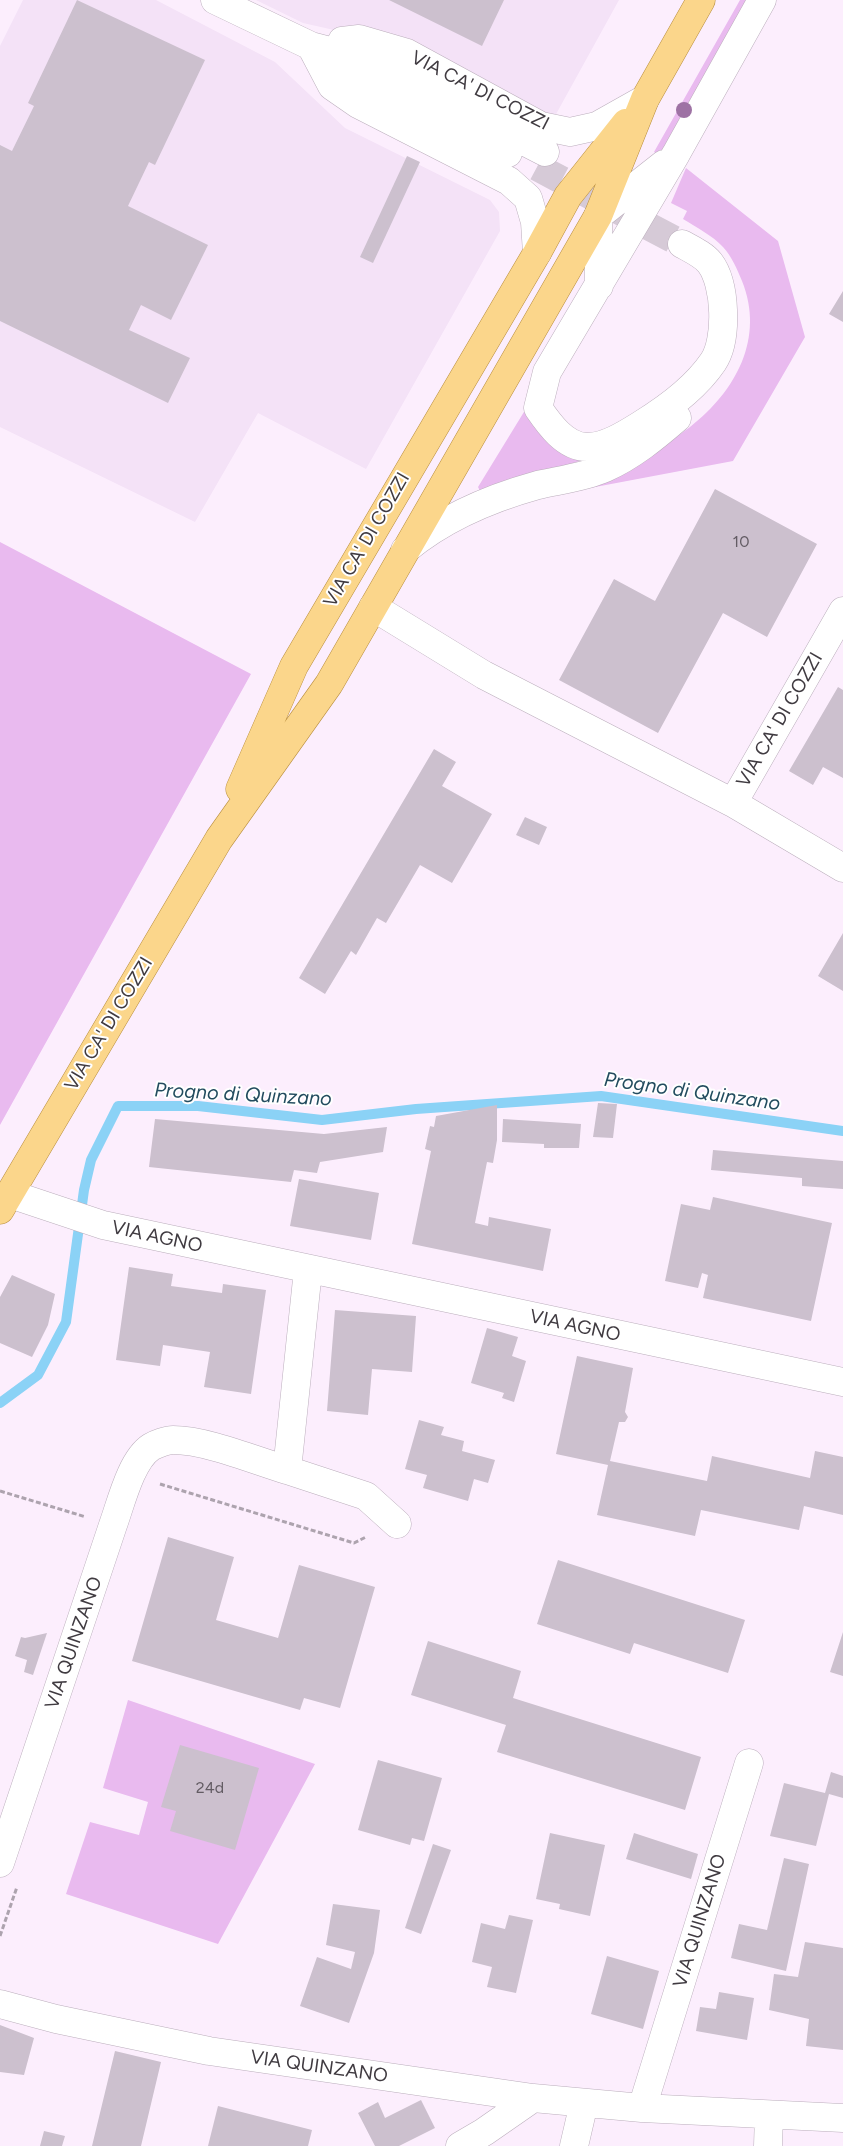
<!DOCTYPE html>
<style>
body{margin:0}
canvas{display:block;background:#fceefd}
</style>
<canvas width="843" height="2146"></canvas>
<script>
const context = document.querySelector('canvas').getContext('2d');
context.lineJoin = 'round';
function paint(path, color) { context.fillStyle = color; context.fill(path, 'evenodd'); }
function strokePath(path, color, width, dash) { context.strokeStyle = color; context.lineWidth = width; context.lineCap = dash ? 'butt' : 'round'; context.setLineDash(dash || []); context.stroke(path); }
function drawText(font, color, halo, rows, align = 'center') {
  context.font = font + ' Figtree,sans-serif'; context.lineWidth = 4; context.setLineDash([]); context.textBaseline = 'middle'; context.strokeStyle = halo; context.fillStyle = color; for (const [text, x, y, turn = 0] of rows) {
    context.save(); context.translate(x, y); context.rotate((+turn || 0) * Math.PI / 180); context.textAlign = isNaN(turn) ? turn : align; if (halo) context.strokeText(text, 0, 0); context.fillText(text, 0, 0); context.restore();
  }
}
paint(new Path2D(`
 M23 0H156L275 62 345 128 490 200 499 212 500 231 366 469 258 413 195 522 0 427V46Z
 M256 0H619L555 116 549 118 334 30 303 23Z`), '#f4e2f7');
paint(new Path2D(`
 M740 0H753L663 157 654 152Z
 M686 168 778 241 805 337 733 461 574 491C614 473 655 454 690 427 736 391 765 338 742 281 737 269 732 257 723 247 713 236 696 227 683 219L687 211 671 203Z
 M527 407C543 450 557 448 598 455L481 493 478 487Z
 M0 542 251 674 0 1125Z
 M128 1700 315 1764 218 1944 66 1894 90 1822 139 1835 148 1802 103 1788Z`), '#e9baef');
strokePath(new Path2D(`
 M0 1403 38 1375 66 1322 84 1190 91 1160 118 1106H198L322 1120 416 1109 601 1096 843 1131`), '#8bd2f6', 10);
paint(new Path2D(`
 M77 0 205 60 155 165 149 162 128 206 208 245 171 320 141 305 129 330 190 358 168 403 0 321V145L12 151 34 106 28 103Z
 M389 0H504L482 46Z
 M407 156 420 162 373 263 360 257Z
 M843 291V322L829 314Z
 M715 489 817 544 767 637 723 613 658 733 559 680 614 579 655 601Z
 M838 687 843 690V778L823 767 813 785 789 771Z
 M434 749 456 762 442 786 492 814 452 883 420 865 386 923 377 918 356 955 351 951 325 994 299 978Z
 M525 817 547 827 539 845 516 835Z
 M843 933V991L818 976Z
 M598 1103 617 1104 613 1138 593 1137Z
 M497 1105V1140L493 1163 487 1162 475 1223 488 1226 489 1217 551 1229 543 1271 412 1244 431 1151 425 1149 430 1126 434 1127 436 1116Z
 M155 1119 324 1134 387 1127 383 1152 320 1162 317 1173 294 1170 291 1182 149 1167Z
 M503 1119 581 1124 579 1148H544V1144L502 1142Z
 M713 1150 843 1161V1189L802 1186V1178L711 1170Z
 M299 1179 379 1193 371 1240 290 1226Z
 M713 1197 832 1223 811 1321 703 1298 708 1275 702 1273 698 1288 665 1281 681 1204 710 1210Z
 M129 1267 173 1274 171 1286 222 1293 223 1284 266 1290 251 1394 204 1387 210 1352 163 1345 160 1366 116 1360Z
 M12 1275 55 1294 48 1325 32 1357 0 1343V1297Z
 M335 1310 416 1316 412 1372 372 1369 368 1415 327 1411Z
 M487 1328 518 1337 512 1356 526 1361 514 1402 502 1398 504 1393 471 1383Z
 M577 1356 633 1368 625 1412 628 1417 625 1422H619L610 1461 707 1481 712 1456 810 1478 815 1451 843 1457V1515L804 1506 799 1530 701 1510 695 1536 597 1515 608 1465 556 1454Z
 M419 1420 444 1427 441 1435 464 1441 462 1451 495 1460 488 1483 474 1479 468 1501 423 1488 427 1475 405 1469Z
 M168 1537 234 1557 216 1620 278 1638 299 1565 375 1587 340 1708 304 1698 300 1710 132 1661Z
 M558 1560 745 1620 728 1673 634 1643 630 1654 537 1624Z
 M843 1632V1676L830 1672Z
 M47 1633 33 1675 24 1672 27 1660 15 1656 21 1637 25 1638Z
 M428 1641 521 1671 513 1698 701 1757 685 1810 497 1752 506 1725 411 1695Z
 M180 1745 259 1768 235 1850 170 1831 176 1811 161 1807Z
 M378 1760 442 1778 424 1841 412 1838 410 1845 358 1830Z
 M831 1772 843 1776V1798L829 1794 816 1846 770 1836 784 1783 825 1793Z
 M550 1833 605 1845 590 1916 559 1909 560 1904 536 1899Z
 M634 1833 698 1854 691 1879 626 1859Z
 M433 1844 451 1850 421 1934 405 1928Z
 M784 1858 809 1864 786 1971 731 1958 739 1924 767 1930Z
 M333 1904 380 1910 374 1953 349 2023 300 2006 317 1957 351 1969 355 1952 326 1945Z
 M509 1915 533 1920 516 1993 487 1987 492 1967 472 1962 481 1923 505 1929Z
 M805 1942 843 1948V2050L806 2046 809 2019 769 2010 774 1974 798 1977Z
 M607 1956 659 1971 643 2029 591 2014Z
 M719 1992 754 1998 747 2040 696 2031 700 2007 716 2009Z
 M0 2025 34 2038 24 2075 0 2072Z
 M115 2051 161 2062 141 2146H92Z
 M421 2100 435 2128 399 2146H375L358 2113 378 2102 385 2118Z
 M218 2106 312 2130 308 2146H208Z
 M44 2131 65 2136 62 2146H40Z`), '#ccc0ce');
strokePath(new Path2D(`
 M537 167 682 244`), '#d6cad7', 28, [28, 14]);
const minor = new Path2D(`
 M215 0 311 46 368 61 545 152
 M342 41 359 39 407 53 541 126 570 132 597 126 645 99
 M311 46 332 86 358 104 509 181 528 198 535 222 537 253
 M332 62 357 81 508 153
 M682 244C691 249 704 255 710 263 726 284 728 340 713 362 696 387 668 408 642 424 626 434 606 447 587 447 565 447 549 424 538 408L547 372 676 154 762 0
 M599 286 598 216 664 164
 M405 550C443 518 491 498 538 485 560 480 585 477 605 468 632 456 655 437 677 418
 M373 607 484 675 733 803 843 868
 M733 803 843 611
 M10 1194 103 1225 843 1382
 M308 1270 287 1470 366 1496 397 1524
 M0 1863 113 1525C121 1503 131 1460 151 1447 156 1444 167 1440 173 1440 206 1440 254 1460 287 1470
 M0 2004 56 2019 209 2051 533 2098 642 2108 843 2118
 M642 2108 749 1763
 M460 2146 484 2132 533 2098
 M574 2146 584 2103
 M768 2146 769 2115`);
const major = new Path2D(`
 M240 789 294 666 537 253 568 196 626 123
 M0 1210 219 839 329 684 598 216 645 99 701 0`);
strokePath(minor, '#bbaebc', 29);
strokePath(major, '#b88e3e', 29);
strokePath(new Path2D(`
 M160 1484 354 1543 366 1537
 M0 1491 86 1517
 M0 1936 17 1887`), '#ada3ae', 3, [5, 2.5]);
strokePath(minor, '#fff', 28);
strokePath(major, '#fbd68b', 28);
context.fillStyle = '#9e72a4';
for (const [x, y] of [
 [684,110]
]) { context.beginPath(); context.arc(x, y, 8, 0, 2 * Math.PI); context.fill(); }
drawText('16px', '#635c64', null, [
 ["10",741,542],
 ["24d",210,1788]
]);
drawText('19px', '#403b41', '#fff', [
 ["VIA CA' DI COZZI",480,91,27],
 ["VIA CA' DI COZZI",367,540,-60],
 ["VIA CA' DI COZZI",780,720,-60],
 ["VIA CA' DI COZZI",109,1024,-59],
 ["VIA AGNO",157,1237,12],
 ["VIA AGNO",575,1326,12],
 ["VIA QUINZANO",74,1643,-71],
 ["VIA QUINZANO",700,1921,-73],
 ["VIA QUINZANO",319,2067,8]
]);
drawText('italic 20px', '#234c5f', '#fff', [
 ["Progno di Quinzano",692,1092,8],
 ["Progno di Quinzano",243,1095,3]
]);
</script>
